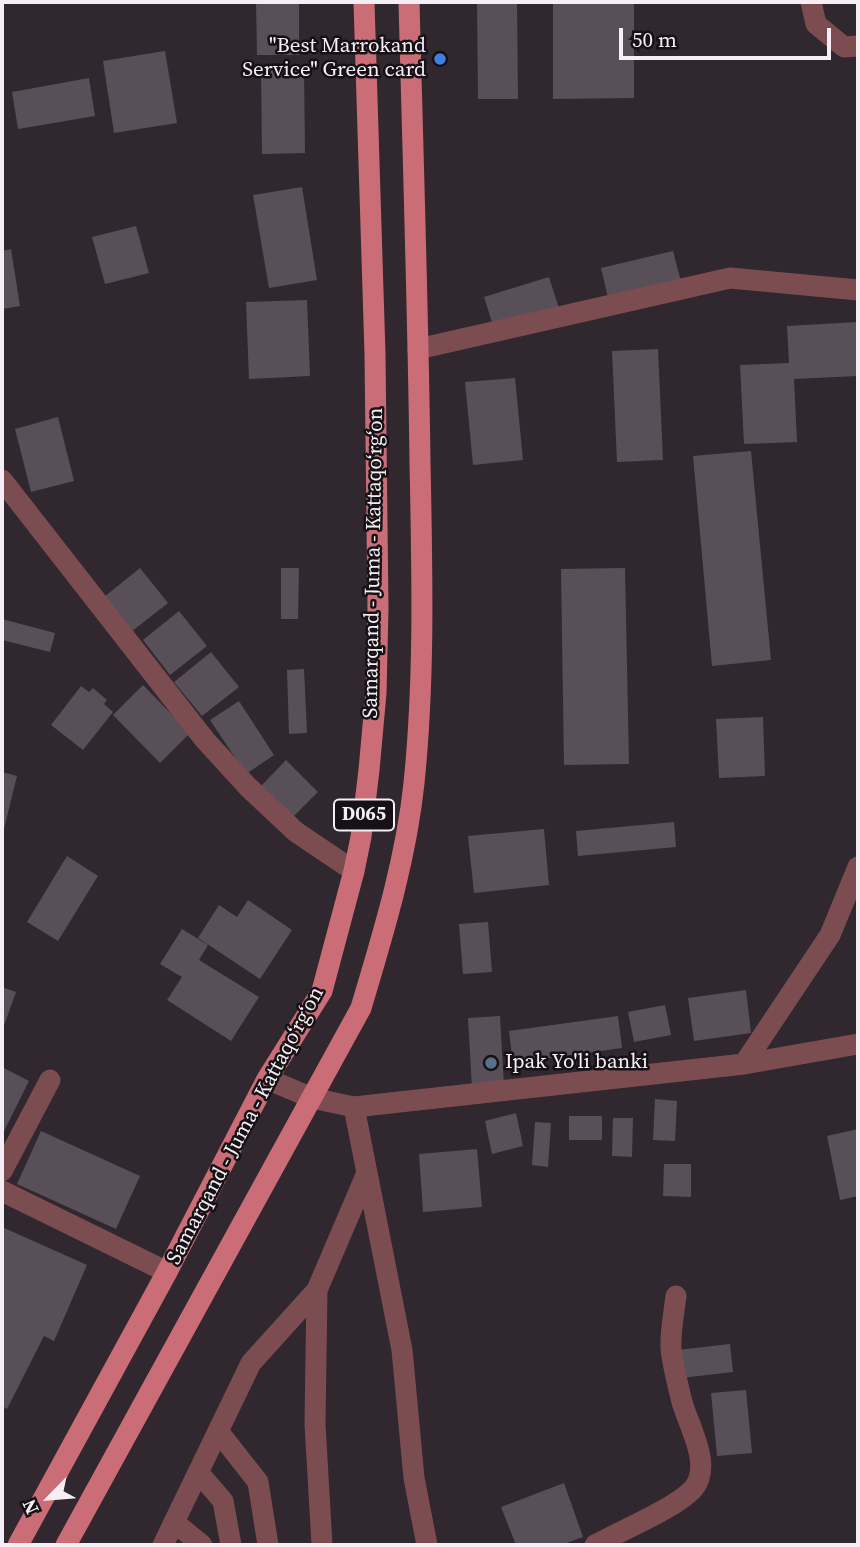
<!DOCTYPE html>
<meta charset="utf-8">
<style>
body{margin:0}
#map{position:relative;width:860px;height:1547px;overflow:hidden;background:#30272f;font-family:"Source Serif 4",serif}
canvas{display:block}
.frame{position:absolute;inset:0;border:4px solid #f5eff5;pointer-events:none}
.north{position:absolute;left:14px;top:1463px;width:70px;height:70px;-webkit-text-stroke:5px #151115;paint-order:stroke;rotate:245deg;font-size:19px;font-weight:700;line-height:28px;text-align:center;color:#f5eff5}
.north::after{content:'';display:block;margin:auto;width:24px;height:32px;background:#f5eff5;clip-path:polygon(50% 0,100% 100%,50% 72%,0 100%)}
.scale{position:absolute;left:619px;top:28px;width:212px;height:32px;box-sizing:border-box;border:4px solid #f5eff5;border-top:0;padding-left:9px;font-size:21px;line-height:24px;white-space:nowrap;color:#f5eff5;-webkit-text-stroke:5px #151115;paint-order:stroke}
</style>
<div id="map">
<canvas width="860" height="1547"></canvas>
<div class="frame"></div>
<div class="north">N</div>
<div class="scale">50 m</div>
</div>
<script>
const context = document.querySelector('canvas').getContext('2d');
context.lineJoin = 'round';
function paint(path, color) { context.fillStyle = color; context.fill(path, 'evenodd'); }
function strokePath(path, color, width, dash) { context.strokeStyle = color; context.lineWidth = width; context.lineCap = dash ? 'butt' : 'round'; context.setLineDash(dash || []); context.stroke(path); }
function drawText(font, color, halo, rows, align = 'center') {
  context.font = font + ' "Source Serif 4",serif'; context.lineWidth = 5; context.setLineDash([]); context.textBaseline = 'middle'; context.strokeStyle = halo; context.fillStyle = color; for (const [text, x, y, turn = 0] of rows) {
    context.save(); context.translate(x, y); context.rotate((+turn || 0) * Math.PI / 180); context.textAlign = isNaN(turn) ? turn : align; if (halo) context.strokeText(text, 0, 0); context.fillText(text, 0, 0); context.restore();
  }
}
paint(new Path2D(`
 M256 2H299V55H257Z
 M477 2H517L518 99H478Z
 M553 2H634V98L553 99Z
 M165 51 177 123 114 133 103 61Z
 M261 68H304L305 153 262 154Z
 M89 78 95 116 18 129 12 92Z
 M302 187 317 280 269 288 253 195Z
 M136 226 149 273 105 284 92 237Z
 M11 249 20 306 2 309V251Z
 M673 251 684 293 611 310 601 268Z
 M549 277 562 318 497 338 484 297Z
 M307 300 310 376 249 379 246 302Z
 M858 322V376L794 379 797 442 744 444 740 365 789 363 787 326Z
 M658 349 663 460 617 462 612 351Z
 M515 378 523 460 473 465 465 382Z
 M58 417 74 481 31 492 15 429Z
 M751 451 771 660 712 666 693 456Z
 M140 568 168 603 131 632 104 597Z
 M281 568H299L298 619H281Z
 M625 568 629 764 564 765 561 569Z
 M179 611 207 646 170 675 143 640Z
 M2 619 55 633 50 652 2 640Z
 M211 652 239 687 202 716 174 682Z
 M304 669 307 733 289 734 287 670Z
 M143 685 190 733 160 763 113 715Z
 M81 686 89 692 93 688 107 700 104 704 113 712 83 750 51 725Z
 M239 701 274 755 246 774 210 720Z
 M763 717 765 776 719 778 716 719Z
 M286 760 318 792 293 817 261 786Z
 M2 772 17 776 3 833H2Z
 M674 822 676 847 578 856 576 831Z
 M544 829 549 885 474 893 468 836Z
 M67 856 98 876 58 941 27 922Z
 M248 900 292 930 260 979 198 938 219 905 237 917Z
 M488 922 492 972 463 974 459 924Z
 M182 929 208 945 199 960 259 997 231 1041 167 1000 182 977 160 964Z
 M2 987 16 992 2 1031Z
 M746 990 751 1033 694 1041 688 998Z
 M665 1005 671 1035 634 1042 628 1012Z
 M500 1016 504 1086 472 1088 468 1018Z
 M618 1016 622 1048 513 1063 509 1031Z
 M2 1067 29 1081 2 1135Z
 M655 1099 677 1101 675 1141 653 1140Z
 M516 1113 523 1146 492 1154 485 1121Z
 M569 1116H602V1140H569Z
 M613 1118H633L632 1157 612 1156Z
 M535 1122 551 1123 548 1167 532 1165Z
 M858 1129V1196L840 1200 827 1136Z
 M41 1131 140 1176 116 1229 17 1184Z
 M477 1149 482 1207 423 1212 419 1154Z
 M664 1164H691V1197L663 1196Z
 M2 1227 87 1265 54 1341 44 1336 7 1409 2 1406Z
 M730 1344 733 1372 681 1378 678 1350Z
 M746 1390 752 1453 717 1456 711 1393Z
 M564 1483 583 1537 561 1545H516L501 1507Z`), '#594f58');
strokePath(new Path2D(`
 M811 2 816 24 844 47 858 46
 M418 349 730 278 858 290
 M2 480 205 740 248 787 296 832 354 871
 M744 1064 830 935 858 867
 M267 1079 312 1098 354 1107 744 1064 858 1044
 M354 1107 402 1350 414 1478 427 1545
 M2 1171 50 1080
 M2 1191 167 1272
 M218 1431 258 1482 268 1545
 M198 1472 223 1501 231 1545
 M174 1522 202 1545
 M163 1545 251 1363 317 1290
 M322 1545 315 1424 317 1290 367 1173
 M595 1545C620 1531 676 1508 693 1489 713 1466 689 1427 682 1402 678 1386 673 1366 671 1349 670 1332 674 1313 676 1296`), '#7b4d51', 21);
strokePath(new Path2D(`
 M18 1545 167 1272 267 1079 322 991 354 871 361 837 369 770 376 693 378 609 375 354 364 2
 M66 1545 361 1008C383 934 406 860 414 783 425 676 422 568 420 461 418 308 413 155 409 2`), '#ca6d76', 21);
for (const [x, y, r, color] of [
 [440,59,7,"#3f7fe0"],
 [491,1063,7,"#5c6f8a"]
]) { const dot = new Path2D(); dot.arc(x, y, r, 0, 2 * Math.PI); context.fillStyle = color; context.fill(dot); strokePath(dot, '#151115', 2.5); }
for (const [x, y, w] of [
 [364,815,60]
]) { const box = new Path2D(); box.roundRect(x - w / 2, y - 15.5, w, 31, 5); context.fillStyle = '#151115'; context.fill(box); strokePath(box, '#f5eff5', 2); }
drawText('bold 19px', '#f5eff5', null, [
 ["D065",364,815]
]);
drawText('21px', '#f5eff5', '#151115', [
 ["\"Best Marrokand",426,47],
 ["Service\" Green card",426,71],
 ["Ipak Yo'li banki",505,1063,"left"]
], 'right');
drawText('21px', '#f5eff5', '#151115', [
 ["Samarqand - Juma - Kattaqo‘rg‘on",374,563,-89],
 ["Samarqand - Juma - Kattaqo‘rg‘on",246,1126,-62]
]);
</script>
